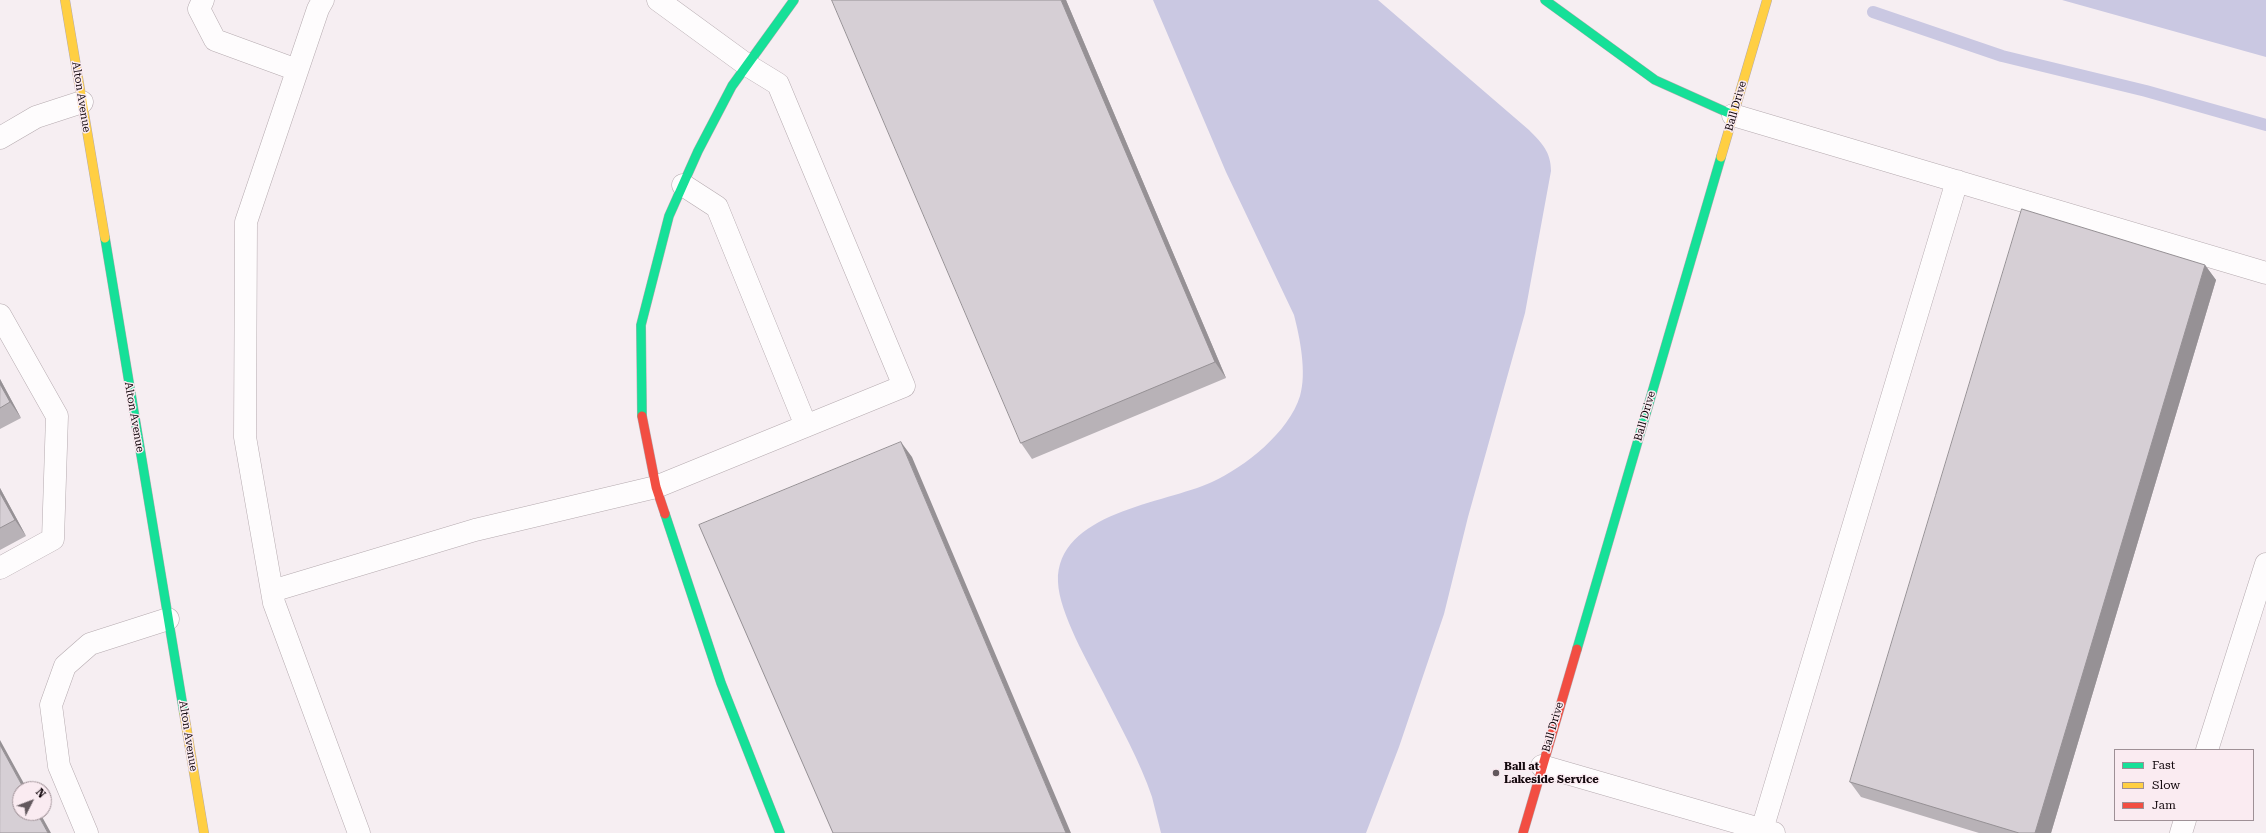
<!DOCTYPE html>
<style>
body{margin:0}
#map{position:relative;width:2266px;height:833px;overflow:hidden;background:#f6eef2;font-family:"Roboto Serif",serif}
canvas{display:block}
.legend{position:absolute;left:2114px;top:749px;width:140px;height:72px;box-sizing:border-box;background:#faebf1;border:1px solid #9e9096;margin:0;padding:5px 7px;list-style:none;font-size:12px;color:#13080d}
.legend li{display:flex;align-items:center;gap:8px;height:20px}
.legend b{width:20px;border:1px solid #9e9096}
.north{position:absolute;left:12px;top:781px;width:40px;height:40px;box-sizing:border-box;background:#faebf1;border:1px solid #9e9096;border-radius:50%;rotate:48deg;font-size:11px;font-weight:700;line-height:16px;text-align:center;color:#13080d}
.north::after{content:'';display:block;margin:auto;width:14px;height:18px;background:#62585d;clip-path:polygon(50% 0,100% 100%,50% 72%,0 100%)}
</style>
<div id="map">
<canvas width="2266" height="833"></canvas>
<ul class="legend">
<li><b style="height:5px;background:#16e098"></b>Fast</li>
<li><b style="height:5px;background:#ffcf43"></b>Slow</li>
<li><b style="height:5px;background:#f24e42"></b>Jam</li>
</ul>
<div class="north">N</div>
</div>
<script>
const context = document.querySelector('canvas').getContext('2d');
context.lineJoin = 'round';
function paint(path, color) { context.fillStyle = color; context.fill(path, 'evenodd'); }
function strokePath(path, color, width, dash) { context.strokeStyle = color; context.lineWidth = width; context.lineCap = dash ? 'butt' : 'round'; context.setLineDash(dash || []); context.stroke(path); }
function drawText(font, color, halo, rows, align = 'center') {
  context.font = font + ' "Roboto Serif",serif'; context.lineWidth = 3; context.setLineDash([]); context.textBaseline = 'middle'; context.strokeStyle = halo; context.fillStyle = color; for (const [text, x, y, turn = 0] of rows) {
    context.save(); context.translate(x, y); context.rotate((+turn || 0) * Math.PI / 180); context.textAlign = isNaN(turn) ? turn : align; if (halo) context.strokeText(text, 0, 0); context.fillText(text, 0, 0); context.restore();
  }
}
paint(new Path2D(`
 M1153 0H1378L1529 130C1542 143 1551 152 1551 171L1525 313 1468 517 1444 614 1399 747 1366 833H1161C1158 821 1155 809 1152 797 1140 761 1120 726 1103 692 1089 664 1059 613 1058 582 1056 512 1164 504 1212 482 1245 467 1289 432 1300 396 1307 373 1300 338 1294 315L1226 172Z
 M2062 0H2266V57Z`), '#cac8e2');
strokePath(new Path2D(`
 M1873 12 2002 56 2146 91 2266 125`), '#cac8e2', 12);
const lane = new Path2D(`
 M203 0 199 9 215 40 297 70
 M323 0 318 9 246 222 245 437 274 603 359 833
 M1733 115 2266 273
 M0 138 36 117 82 102
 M683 185 717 207 806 426
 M0 315 57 416 53 539 0 568
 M272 591 475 530 656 487 904 386 778 84 747 65 658 0
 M2207 750 2266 564
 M1542 766 1774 833
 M87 833 59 766 51 705 65 666 90 644 168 619
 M1761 833 1957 181
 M2181 833 2185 820`);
const fast = new Path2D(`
 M1545 0 1655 80 1733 115
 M105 238 184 713
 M642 416 641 325 669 216 698 151 732 86 794 0
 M665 514 721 683 780 833
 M1577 649 1721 157`);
const slow = new Path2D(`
 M65 0 105 238
 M1721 157 1767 0
 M184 713 204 833`);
const jam = new Path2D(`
 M642 416 656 487 665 514
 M1523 833 1577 649`);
strokePath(lane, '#b5aaaf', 23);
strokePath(fast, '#b5aaaf', 10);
strokePath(slow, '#b5aaaf', 10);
strokePath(jam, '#b5aaaf', 10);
strokePath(lane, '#fefcfd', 22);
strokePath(fast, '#16e098', 9);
strokePath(slow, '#ffcf43', 9);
strokePath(jam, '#f24e42', 9);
paint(new Path2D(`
 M1066 0 1226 378 1032 459 1021 443Z
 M2205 265 2216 280 2051 833H1979L1861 797 1850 782Z
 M0 379 21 418 0 429Z
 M0 488 26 536 0 550Z`), '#b8b2b7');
paint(new Path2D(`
 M1061 0H1066L1226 378 1215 362Z
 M2205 265 2216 280 2051 833H2035Z
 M0 379 21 418 10 402 0 384Z
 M901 442 912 457 1071 833H1066Z
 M0 488 26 536 15 520 0 493Z
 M0 740 27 789H24L0 745Z
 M37 813H40L51 833H48Z`), '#969195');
const building = new Path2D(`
 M832 0H1061L1215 362 1021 443Z
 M2022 209 2205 265 2035 833H2019L1850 782Z
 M0 384 10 402 0 408Z
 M901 442 1066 833H833L699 525Z
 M0 493 15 520 0 528Z
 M0 745 24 789H20V813H37L48 833H0Z`);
paint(building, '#d6cfd5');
strokePath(building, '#969195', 1);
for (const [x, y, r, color] of [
 [1496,773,4,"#62585d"]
]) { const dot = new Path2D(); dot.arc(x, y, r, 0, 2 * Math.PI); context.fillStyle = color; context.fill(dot); strokePath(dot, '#faebf1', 1.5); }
drawText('11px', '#13080d', '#faebf1', [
 ["Alton Avenue",81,97,81],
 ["Ball Drive",1736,106,-74],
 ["Ball Drive",1645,416,-74],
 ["Alton Avenue",134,417,80],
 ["Ball Drive",1553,727,-74],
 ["Alton Avenue",188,736,81]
]);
drawText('bold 11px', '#13080d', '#faebf1', [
 ["Ball at",1504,767],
 ["Lakeside Service",1504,780]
], 'left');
</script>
